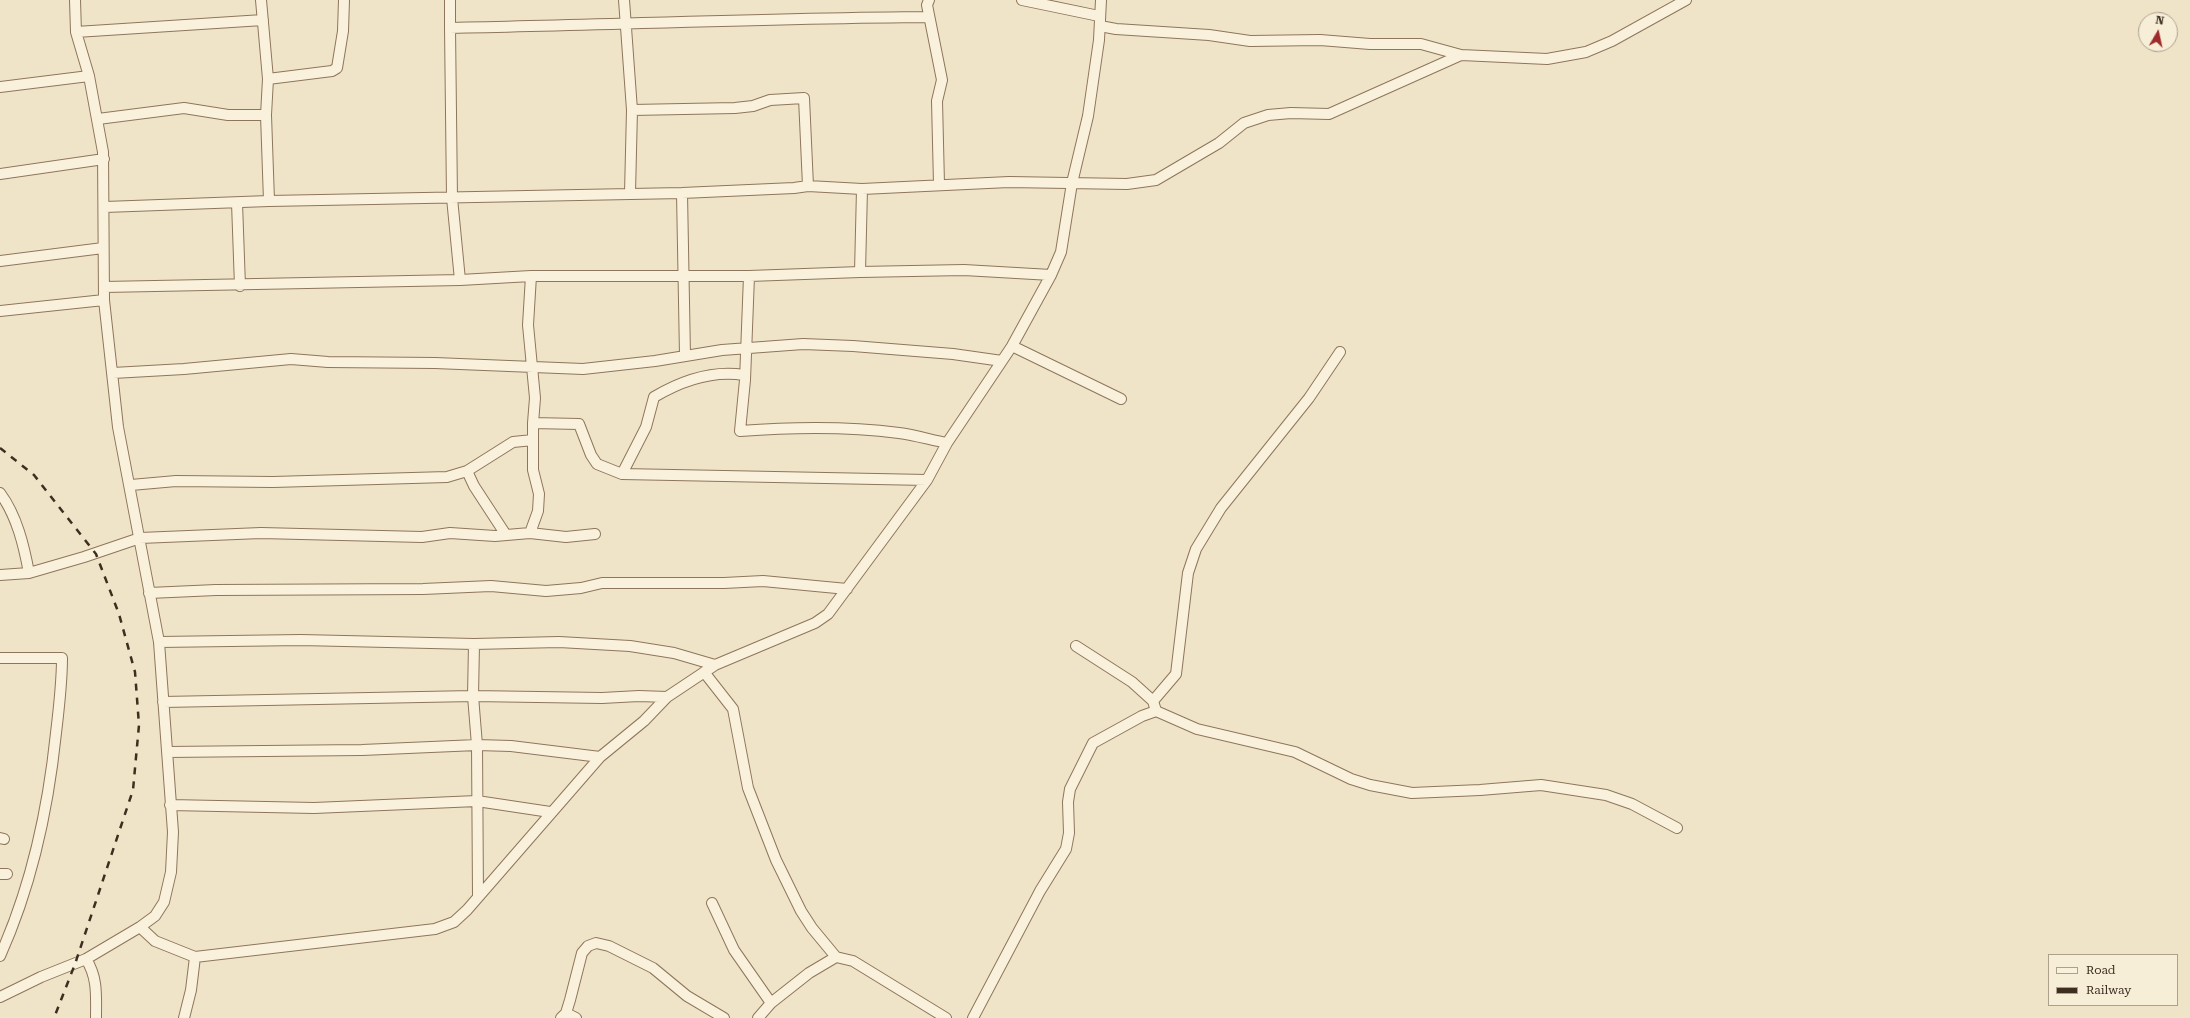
<!DOCTYPE html>
<style>
body{margin:0}
#map{position:relative;width:2190px;height:1018px;overflow:hidden;background:#f0e4c8;font-family:"Roboto Serif",serif}
canvas{display:block}
.legend{position:absolute;left:2048px;top:954px;width:130px;height:52px;box-sizing:border-box;background:#f7eed8;border:1px solid #ada18e;margin:0;padding:5px 7px;list-style:none;font-size:12px;color:#3d2e20}
.legend li{display:flex;align-items:center;gap:8px;height:20px}
.legend b{width:20px;border:1px solid #ada18e}
.north{position:absolute;left:2138px;top:12px;width:40px;height:40px;box-sizing:border-box;background:#f7eed8;border:1px solid #ada18e;border-radius:50%;rotate:9deg;font-size:11px;font-weight:700;line-height:16px;text-align:center;color:#3d2e20}
.north::after{content:'';display:block;margin:auto;width:14px;height:18px;background:#9e2a2b;clip-path:polygon(50% 0,100% 100%,50% 72%,0 100%)}
</style>
<div id="map">
<canvas width="2190" height="1018"></canvas>
<ul class="legend">
<li><b style="height:5px;background:#faf1dc"></b>Road</li>
<li><b style="height:5px;background:#3d2e20"></b>Railway</li>
</ul>
<div class="north">N</div>
</div>
<script>
const context = document.querySelector('canvas').getContext('2d');
context.lineJoin = 'round';
function strokePath(path, color, width, dash) { context.strokeStyle = color; context.lineWidth = width; context.lineCap = dash ? 'butt' : 'round'; context.setLineDash(dash || []); context.stroke(path); }
const street = new Path2D(`
 M261 0 268 79 266 115 269 201
 M450 0V28
 M624 0 632 110 630 193
 M929 0 927 5 942 80 937 101 939 184
 M1022 0 1099 16
 M1100 26 1116 29 1209 35 1250 41 1320 40 1370 44H1421L1461 55
 M76 32 263 20
 M268 79 332 71 337 68 343 31 344 0
 M0 87 89 76
 M632 110 735 108 753 106 770 100 804 98 808 186
 M98 119 184 108 228 115H266
 M0 174 104 159
 M682 193 685 356
 M237 203 240 286
 M105 207 269 201 682 193 794 188 808 186 862 189 1009 182 1127 184 1156 180 1219 143 1244 123 1268 115 1291 113 1329 114 1461 55 1547 59 1586 52 1612 41 1686 0
 M0 261 103 248
 M860 272 862 189
 M531 276 528 325 535 398 533 423
 M749 276 745 380 740 431C793 427 846 426 899 433 915 435 931 440 947 443
 M460 280 452 198 450 28C610 25 770 18 929 17
 M104 287 460 280 531 276H749L860 272 964 270 1051 275
 M0 311 104 300
 M1012 346 1121 399
 M113 373 184 369 291 359 328 362 435 363 583 369 655 361 722 350 803 344 853 346 953 354 1002 361
 M467 471 474 486 506 535
 M622 474 646 427 654 397C681 381 713 370 744 375
 M131 485 176 481 273 482 447 477 467 471 513 442 533 440
 M0 493C17 516 24 546 29 573
 M530 533 566 537 595 534
 M0 575 29 573 84 557 140 538 261 533 422 537 450 533 495 536 530 533 538 511 539 494 533 470V423L579 424 591 455 597 464 622 474 927 480
 M149 593 216 590 423 589 491 586 546 591 581 588 602 583H724L763 581 847 589
 M159 642 301 640 474 644 559 642 630 646 674 653 715 665
 M474 644 473 696 477 745 478 896
 M1076 646 1132 682 1153 701
 M0 658H62C62 683 59 708 56 733 48 810 32 885 0 956
 M704 672 733 709 748 788 776 860 801 911 812 928 836 957
 M163 702 473 696 602 698 639 696 667 697
 M1156 711 1153 701 1176 674 1188 573 1196 549 1221 508 1309 398 1340 352
 M167 752 362 750 477 745 511 746 600 757
 M170 805 314 808 477 801 550 812
 M0 838 4 839
 M0 874H7
 M712 903 734 950 771 1003 758 1018
 M140 927 155 941 195 957 435 929 454 922 467 910 600 757 644 721 667 697 715 665 815 623 828 614 927 480 947 443 1012 346 1051 275 1061 252 1072 183 1088 116 1099 40 1101 0
 M86 959C98 978 96 996 96 1018
 M0 997 41 977 86 959 140 927 155 916 164 902 171 872 173 832 159 642 118 427 104 300 103 152 89 76 76 32 75 0
 M771 1003 809 973 836 957 853 961 946 1018
 M566 1013 576 1018
 M184 1018 191 990 195 957
 M561 1018 566 1013 570 1000 582 953 588 946 596 943 609 946 653 968 687 996 724 1018
 M973 1018 1040 891 1066 849 1069 833 1068 802 1070 789 1093 743 1142 716 1156 711 1197 729 1295 752 1351 779 1370 785 1412 793 1480 790 1541 785 1606 795 1632 804 1677 828`);
strokePath(street, '#8d765c', 12);
strokePath(street, '#faf1dc', 10);
strokePath(new Path2D(`
 M0 448 34 475 96 554 119 614 135 672 139 725 133 790 75 964 54 1018`), '#3d2e20', 2.5, [7, 7]);
</script>
